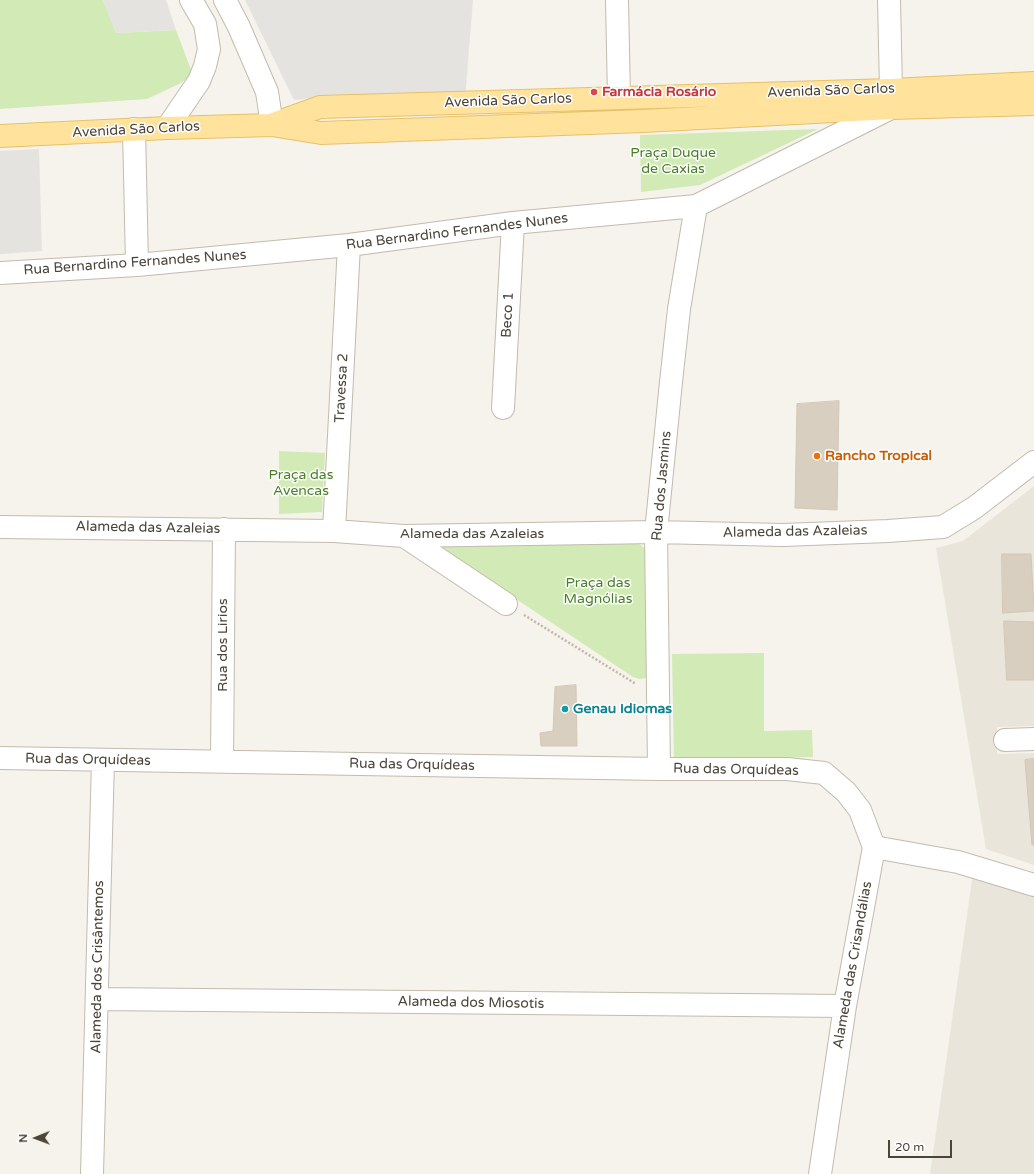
<!DOCTYPE html>
<meta charset="utf-8">
<style>
body{margin:0}
#map{position:relative;width:1034px;height:1174px;overflow:hidden;background:#f6f3ec;font-family:"Varela Round",sans-serif}
canvas{display:block}
.north{position:absolute;left:16px;top:1118px;width:40px;height:40px;-webkit-text-stroke:3px #fff;paint-order:stroke;rotate:269deg;font-size:11px;font-weight:700;line-height:16px;text-align:center;color:#4b4439}
.north::after{content:'';display:block;margin:auto;width:14px;height:18px;background:#4b4439;clip-path:polygon(50% 0,100% 100%,50% 72%,0 100%)}
.scale{position:absolute;left:888px;top:1140px;width:64px;height:18px;box-sizing:border-box;border:2px solid #4b4439;border-top:0;padding-left:5px;font-size:12px;line-height:14px;white-space:nowrap;color:#4b4439;-webkit-text-stroke:3px #fff;paint-order:stroke}
</style>
<div id="map">
<canvas width="1034" height="1174"></canvas>
<div class="north">N</div>
<div class="scale">20 m</div>
</div>
<script>
const context = document.querySelector('canvas').getContext('2d');
context.lineJoin = 'round';
function paint(path, color) { context.fillStyle = color; context.fill(path, 'evenodd'); }
function strokePath(path, color, width, dash) { context.strokeStyle = color; context.lineWidth = width; context.lineCap = dash ? 'butt' : 'round'; context.setLineDash(dash || []); context.stroke(path); }
function drawText(font, color, halo, rows, align = 'center') {
  context.font = font + ' "Varela Round",sans-serif'; context.lineWidth = 3; context.setLineDash([]); context.textBaseline = 'middle'; context.strokeStyle = halo; context.fillStyle = color; for (const [text, x, y, turn = 0] of rows) {
    context.save(); context.translate(x, y); context.rotate((+turn || 0) * Math.PI / 180); context.textAlign = isNaN(turn) ? turn : align; if (halo) context.strokeText(text, 0, 0); context.fillText(text, 0, 0); context.restore();
  }
}
paint(new Path2D(`
 M1034 486V726L997 727V754L1034 753V865L986 849 936 548 963 541Z
 M973 873 1034 896V1174H930Z`), '#eae5da');
paint(new Path2D(`
 M0 0H103L116 33 176 30 193 75 179 84 147 99 0 109Z
 M818 129 700 185 641 192 640 135Z
 M279 451 325 453 322 512 279 514Z
 M632 538 644 548 649 556V671L646 678 640 679 633 677 441 549V546Z
 M764 653V731L812 730 813 757 674 761 672 654Z`), '#d2eab5');
paint(new Path2D(`
 M103 0H166L176 30 116 33Z
 M245 0H473L465 99 408 94 312 98 294 100Z
 M39 149 42 251 0 254V151Z`), '#e5e3e0');
const building = new Path2D(`
 M839 401 837 510 795 508 797 404Z
 M1002 554H1031L1034 611 1003 613Z
 M1004 621 1034 622V680H1007Z
 M576 685 577 746H541L540 733 553 731 555 687Z
 M1034 759V845H1032L1025 760Z`);
paint(building, '#d8cfc1');
strokePath(building, '#d3c7b4', 1);
const minor = new Path2D(`
 M225 0 239 27 267 92 272 125
 M617 0 619 98
 M889 0 891 90
 M167 128 199 81 205 66 209 49 205 24 191 0
 M134 129 137 265
 M0 273 137 265 349 245 513 223 696 206 891 108
 M503 408 513 223
 M0 527 334 531 404 536 656 532 783 535 888 531 943 527 974 508 1034 462
 M334 531 349 245
 M404 536 506 604
 M1005 740 1034 739
 M0 758 659 769H787L824 773 846 792 860 810 874 847 845 1006 820 1174
 M222 761 224 529
 M659 769 656 532 671 382 679 309 696 206
 M874 847 958 862 1034 885
 M97 999 845 1006
 M92 1174 103 760`);
const major = new Path2D(`
 M273 124 320 107 891 90 1034 83
 M0 136 167 128 272 125 321 133 643 121 891 108 1034 104`);
strokePath(minor, '#c2bbae', 24);
strokePath(major, '#e6c16a', 24);
strokePath(new Path2D(`
 M524 615 636 684`), '#c4b79f', 2.5, [2, 2]);
strokePath(minor, '#fff', 22);
strokePath(major, '#ffe39c', 22);
for (const [x, y, r, color] of [
 [594,92,4,"#e0444e"],
 [817,456,4,"#e8710a"],
 [565,709,4,"#0f9aa8"]
]) { const dot = new Path2D(); dot.arc(x, y, r, 0, 2 * Math.PI); context.fillStyle = color; context.fill(dot); strokePath(dot, '#fff', 1.5); }
drawText('14px', '#4b4439', '#fff', [
 ["Avenida São Carlos",831,91,-2],
 ["Avenida São Carlos",508,101,-2],
 ["Avenida São Carlos",136,130,-3],
 ["Rua Bernardino Fernandes Nunes",457,232,-7],
 ["Rua Bernardino Fernandes Nunes",135,263,-4],
 ["Beco 1",508,315,-87],
 ["Travessa 2",342,388,-87],
 ["Rua dos Jasmins",662,486,-85],
 ["Alameda das Azaleias",148,528,1],
 ["Alameda das Azaleias",795,532,-1],
 ["Alameda das Azaleias",472,534],
 ["Rua dos Lirios",223,645,-90],
 ["Rua das Orquídeas",88,760,1],
 ["Rua das Orquídeas",412,765,1],
 ["Rua das Orquídeas",736,770,1],
 ["Alameda das Crisandálias",853,965,-80],
 ["Alameda dos Crisântemos",98,967,-89],
 ["Alameda dos Miosotis",471,1003,1]
]);
drawText('bold 14px', '#be3a42', '#fff', [
 ["Farmácia Rosário",602,92]
], 'left');
drawText('14px', '#4a7f2a', '#fff', [
 ["Praça Duque",673,153],
 ["de Caxias",673,169],
 ["Praça das",301,475],
 ["Avencas",301,491],
 ["Praça das",598,583],
 ["Magnólias",598,599]
]);
drawText('bold 14px', '#c56008', '#fff', [
 ["Rancho Tropical",825,456]
], 'left');
drawText('bold 14px', '#0d838f', '#fff', [
 ["Genau Idiomas",573,709]
], 'left');
</script>
